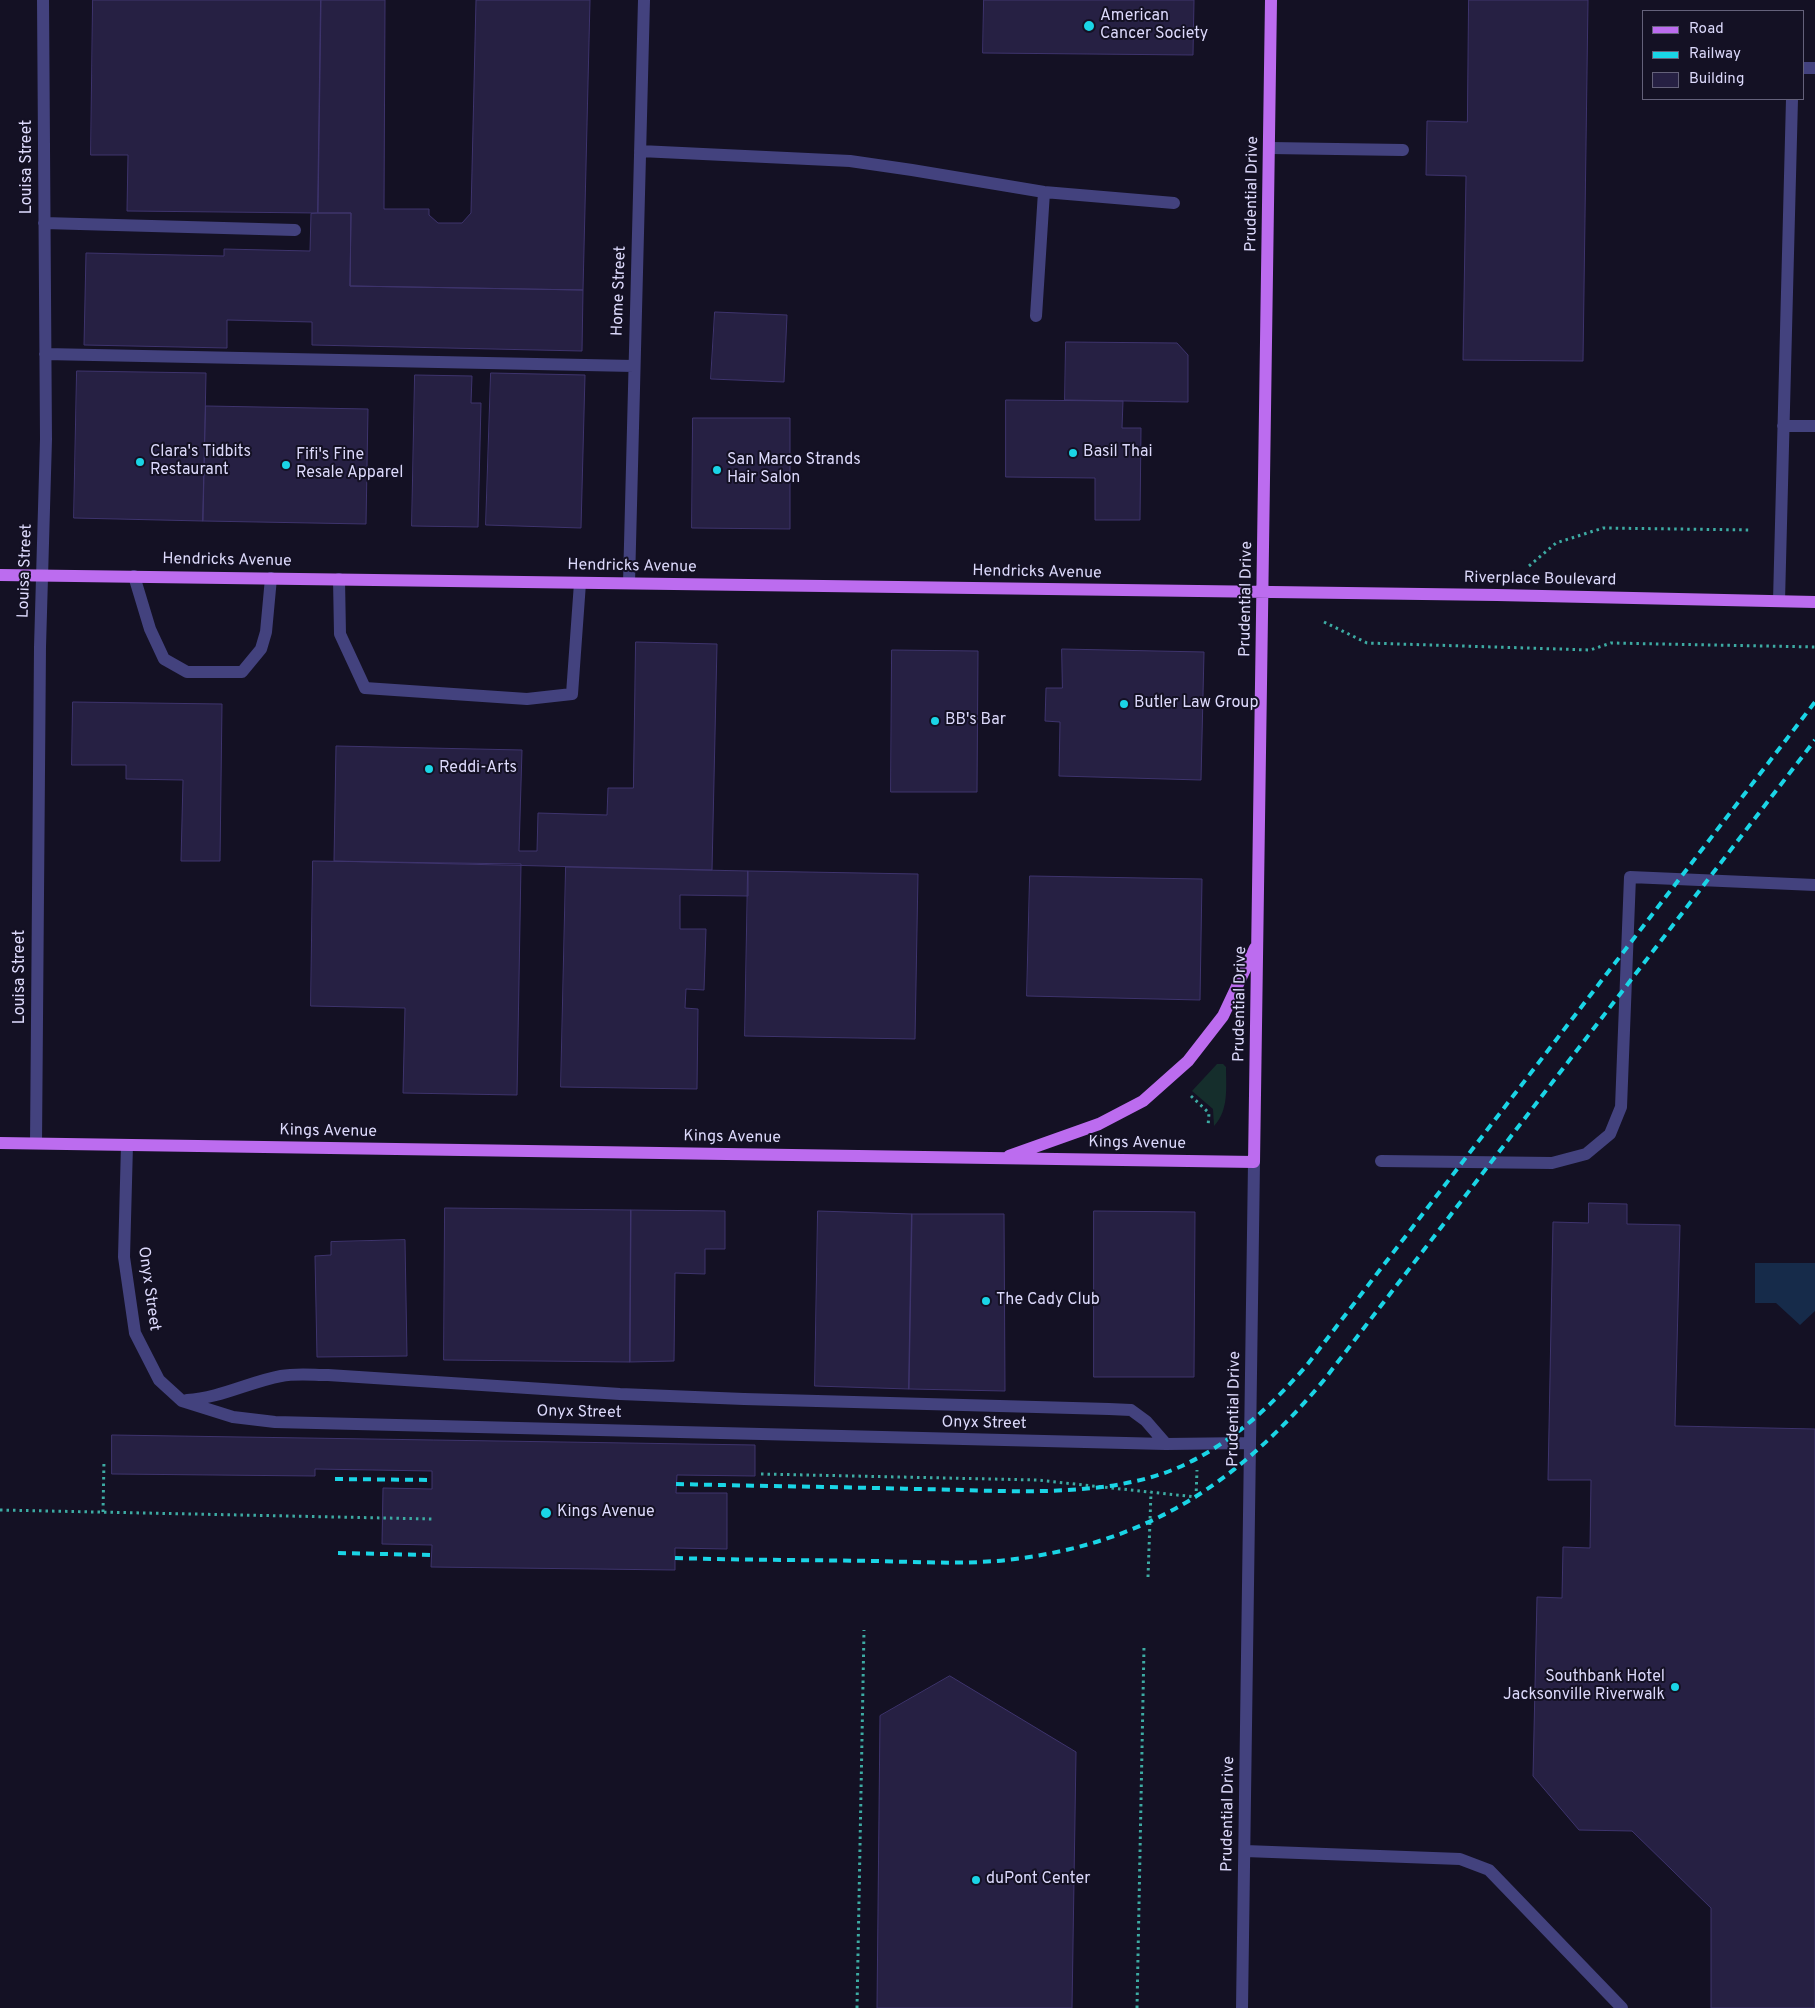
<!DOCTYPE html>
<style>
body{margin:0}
#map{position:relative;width:1815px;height:2008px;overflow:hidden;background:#141124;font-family:Overpass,sans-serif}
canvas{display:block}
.legend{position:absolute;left:1642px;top:10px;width:162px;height:90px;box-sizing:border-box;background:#141124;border:1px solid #64617a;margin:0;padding:6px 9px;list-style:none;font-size:15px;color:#dcd9fb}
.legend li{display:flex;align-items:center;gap:10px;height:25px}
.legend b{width:25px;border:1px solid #64617a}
</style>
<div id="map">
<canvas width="1815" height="2008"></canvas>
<ul class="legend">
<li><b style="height:6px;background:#bc6cef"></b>Road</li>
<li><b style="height:6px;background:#1ad5e6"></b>Railway</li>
<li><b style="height:14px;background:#262043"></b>Building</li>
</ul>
</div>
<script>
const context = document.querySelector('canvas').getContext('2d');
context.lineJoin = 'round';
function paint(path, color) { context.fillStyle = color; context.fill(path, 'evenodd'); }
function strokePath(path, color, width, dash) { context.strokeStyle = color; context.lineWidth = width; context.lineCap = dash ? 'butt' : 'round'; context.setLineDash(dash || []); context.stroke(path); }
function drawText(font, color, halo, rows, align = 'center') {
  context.font = font + ' Overpass,sans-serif'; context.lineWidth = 4; context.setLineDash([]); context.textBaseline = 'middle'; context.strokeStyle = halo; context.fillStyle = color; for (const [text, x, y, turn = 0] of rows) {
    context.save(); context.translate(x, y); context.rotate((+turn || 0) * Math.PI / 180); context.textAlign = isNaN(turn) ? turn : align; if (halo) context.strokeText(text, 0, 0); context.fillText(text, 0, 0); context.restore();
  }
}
paint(new Path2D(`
 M1217 1064H1223L1226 1067C1226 1088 1229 1110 1214 1126L1213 1109 1192 1091Z`), '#152e2c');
paint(new Path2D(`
 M1755 1263H1815V1311L1800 1325 1776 1303H1755Z`), '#162b4a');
const building = new Path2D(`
 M93 0H321L318 213 127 211 128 155H91Z
 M321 0H385L384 209H429V215L438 223H462L471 213 476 0H590L583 290 350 286 351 213H318Z
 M984 0H1194L1193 55 983 53Z
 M1469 0H1588L1583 361 1463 360 1466 176 1426 175 1427 121 1467 122Z
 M318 213H351L350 286 583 290 582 351 312 345V322L227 320V348L84 345 86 253 224 256V249L310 251 311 214Z
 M715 312 787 315 784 382 711 379Z
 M1066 342 1177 343 1188 355V402L1065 400Z
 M77 371 206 373 203 521 74 518Z
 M491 373 585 375 581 528 486 525Z
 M415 375 472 376 471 403H481L478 527 412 526Z
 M1006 400 1123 401 1122 428H1141L1140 520H1095V478L1006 477Z
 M206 406 368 409 366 524 203 521Z
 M693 418H790V529L692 528Z
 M636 642 717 644 712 870 334 861 336 746 522 750 519 851H537L538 813 607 815 608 788H633Z
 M1062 649 1204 652 1201 780 1059 776 1060 722 1045 721 1046 688H1062Z
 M892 650 978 651 977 792H891Z
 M73 702 222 704 220 861H181L183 780 126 779V765H72Z
 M313 861 521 864 517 1095 403 1093 405 1008 311 1006Z
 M566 867 748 871V896L680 895V929H706L704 990 686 989 685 1008 698 1009 697 1089 561 1087Z
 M748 871 918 874 915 1039 745 1036Z
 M1030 876 1202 879 1200 1000 1027 996Z
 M1589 1203 1627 1204V1224L1680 1225 1675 1426 1815 1429V2008H1711V1908L1632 1831 1579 1830 1533 1776 1537 1597 1562 1598 1563 1547 1590 1548 1591 1480H1548L1553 1222 1588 1223Z
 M445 1208 631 1210 630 1362 444 1360Z
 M631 1210 725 1211V1249H705V1274L675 1273 674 1361 630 1362Z
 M818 1211 912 1214 909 1389 815 1386Z
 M1094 1211 1195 1212 1194 1377H1094Z
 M912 1214H1004L1005 1391 909 1389Z
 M405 1240 407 1356 317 1357 315 1256 331 1255V1242Z
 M112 1435 755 1445V1476L677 1475 676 1493H727V1549L675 1548V1570L431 1567 432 1545 382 1544 383 1488 432 1489V1471L315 1469V1476L112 1474Z
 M950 1676 1076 1752 1072 2008H877L880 1716Z`);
paint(building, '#262043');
strokePath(building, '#3e346d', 1);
strokePath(new Path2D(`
 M1529 566 1556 543 1603 528 1752 530
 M1324 622 1367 643 1590 650 1611 643 1815 647
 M1191 1096 1209 1113 1208 1127
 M761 1474 1037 1480 1196 1497 1197 1470
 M0 1510 432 1519
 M103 1512 104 1460
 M1148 1577 1151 1492
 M857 2008 864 1630
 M1137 2008 1144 1646`), '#3daba3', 3, [2.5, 4]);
strokePath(new Path2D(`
 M1804 68H1815
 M1270 148 1403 150
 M640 151 850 161 912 170 1044 192 1174 203
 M44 223 295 230
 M1036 316 1044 192
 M45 354 634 366
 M1783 426H1815
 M134 576 150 629 164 659 187 672H242L261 649 266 632 271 578
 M339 579 340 634 365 688 527 699 572 694 580 583
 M629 583 644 0
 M1779 601 1792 99
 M36 1143 40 647 46 439 43 0
 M127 1145 124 1257 135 1333 159 1380 182 1401 233 1417 275 1422 1166 1444 1250 1443
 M1381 1161 1552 1163 1586 1154 1610 1134 1621 1107 1630 877 1815 885
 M187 1400C220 1398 249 1382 281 1376 296 1373 313 1375 328 1375L620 1394 744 1399 1109 1409 1131 1410 1146 1421 1166 1444
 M1245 1851 1460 1859 1489 1870 1622 2008
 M1242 2008 1254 1162`), '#43427e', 12);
strokePath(new Path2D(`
 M0 575 1497 595 1815 602
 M0 1143 1254 1162 1271 0
 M1009 1156 1099 1124 1143 1101 1188 1061 1223 1016 1255 948`), '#bc6cef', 12);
strokePath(new Path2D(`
 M335 1479 432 1480
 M676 1484C757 1486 838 1487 919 1489 1002 1490 1112 1501 1188 1463 1235 1440 1273 1404 1307 1365L1815 702
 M338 1553 431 1555
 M675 1558C742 1560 809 1560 875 1561 922 1562 969 1565 1015 1559 1149 1542 1239 1482 1324 1380L1815 740`), '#1ad5e6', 4, [8, 6]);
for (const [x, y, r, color] of [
 [1089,26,6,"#1ad5e6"],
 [1073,453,5,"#1ad5e6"],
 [140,462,5,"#1ad5e6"],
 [286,465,5,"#1ad5e6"],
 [717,470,5,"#1ad5e6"],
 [1124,704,5,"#1ad5e6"],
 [935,721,5,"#1ad5e6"],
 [429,769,5,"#1ad5e6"],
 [986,1301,5,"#1ad5e6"],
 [546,1513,6,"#1ad5e6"],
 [1675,1687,5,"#1ad5e6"],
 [976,1880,5,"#1ad5e6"]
]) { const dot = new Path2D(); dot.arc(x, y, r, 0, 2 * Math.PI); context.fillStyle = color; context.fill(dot); strokePath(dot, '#141124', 2); }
drawText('16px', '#dcd9fb', '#141124', [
 ["American",1100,17],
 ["Cancer Society",1100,35],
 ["Clara's Tidbits",150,453],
 ["Restaurant",150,471],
 ["Basil Thai",1083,453],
 ["Fifi's Fine",296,456],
 ["Resale Apparel",296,474],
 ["San Marco Strands",727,461],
 ["Hair Salon",727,479],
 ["Butler Law Group",1134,704],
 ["BB's Bar",945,721],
 ["Reddi-Arts",439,769],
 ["The Cady Club",996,1301],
 ["Kings Avenue",557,1513],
 ["Southbank Hotel",1665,1678,"right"],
 ["Jacksonville Riverwalk",1665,1696,"right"],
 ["duPont Center",986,1880]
], 'left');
drawText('16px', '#dcd9fb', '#141124', [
 ["Louisa Street",28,167,-90],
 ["Prudential Drive",1253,194,-89],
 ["Home Street",620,291,-88],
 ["Hendricks Avenue",227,561,1],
 ["Hendricks Avenue",632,567,1],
 ["Louisa Street",26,571,-88],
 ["Hendricks Avenue",1037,573,1],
 ["Riverplace Boulevard",1540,580,1],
 ["Prudential Drive",1247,599,-89],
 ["Louisa Street",21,977,-90],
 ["Prudential Drive",1241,1004,-89],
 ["Kings Avenue",328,1132,1],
 ["Kings Avenue",732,1138,1],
 ["Kings Avenue",1137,1144,1],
 ["Onyx Street",148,1289,82],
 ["Prudential Drive",1235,1409,-89],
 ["Onyx Street",579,1413,1],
 ["Onyx Street",984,1424,1],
 ["Prudential Drive",1229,1814,-89]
]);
</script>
